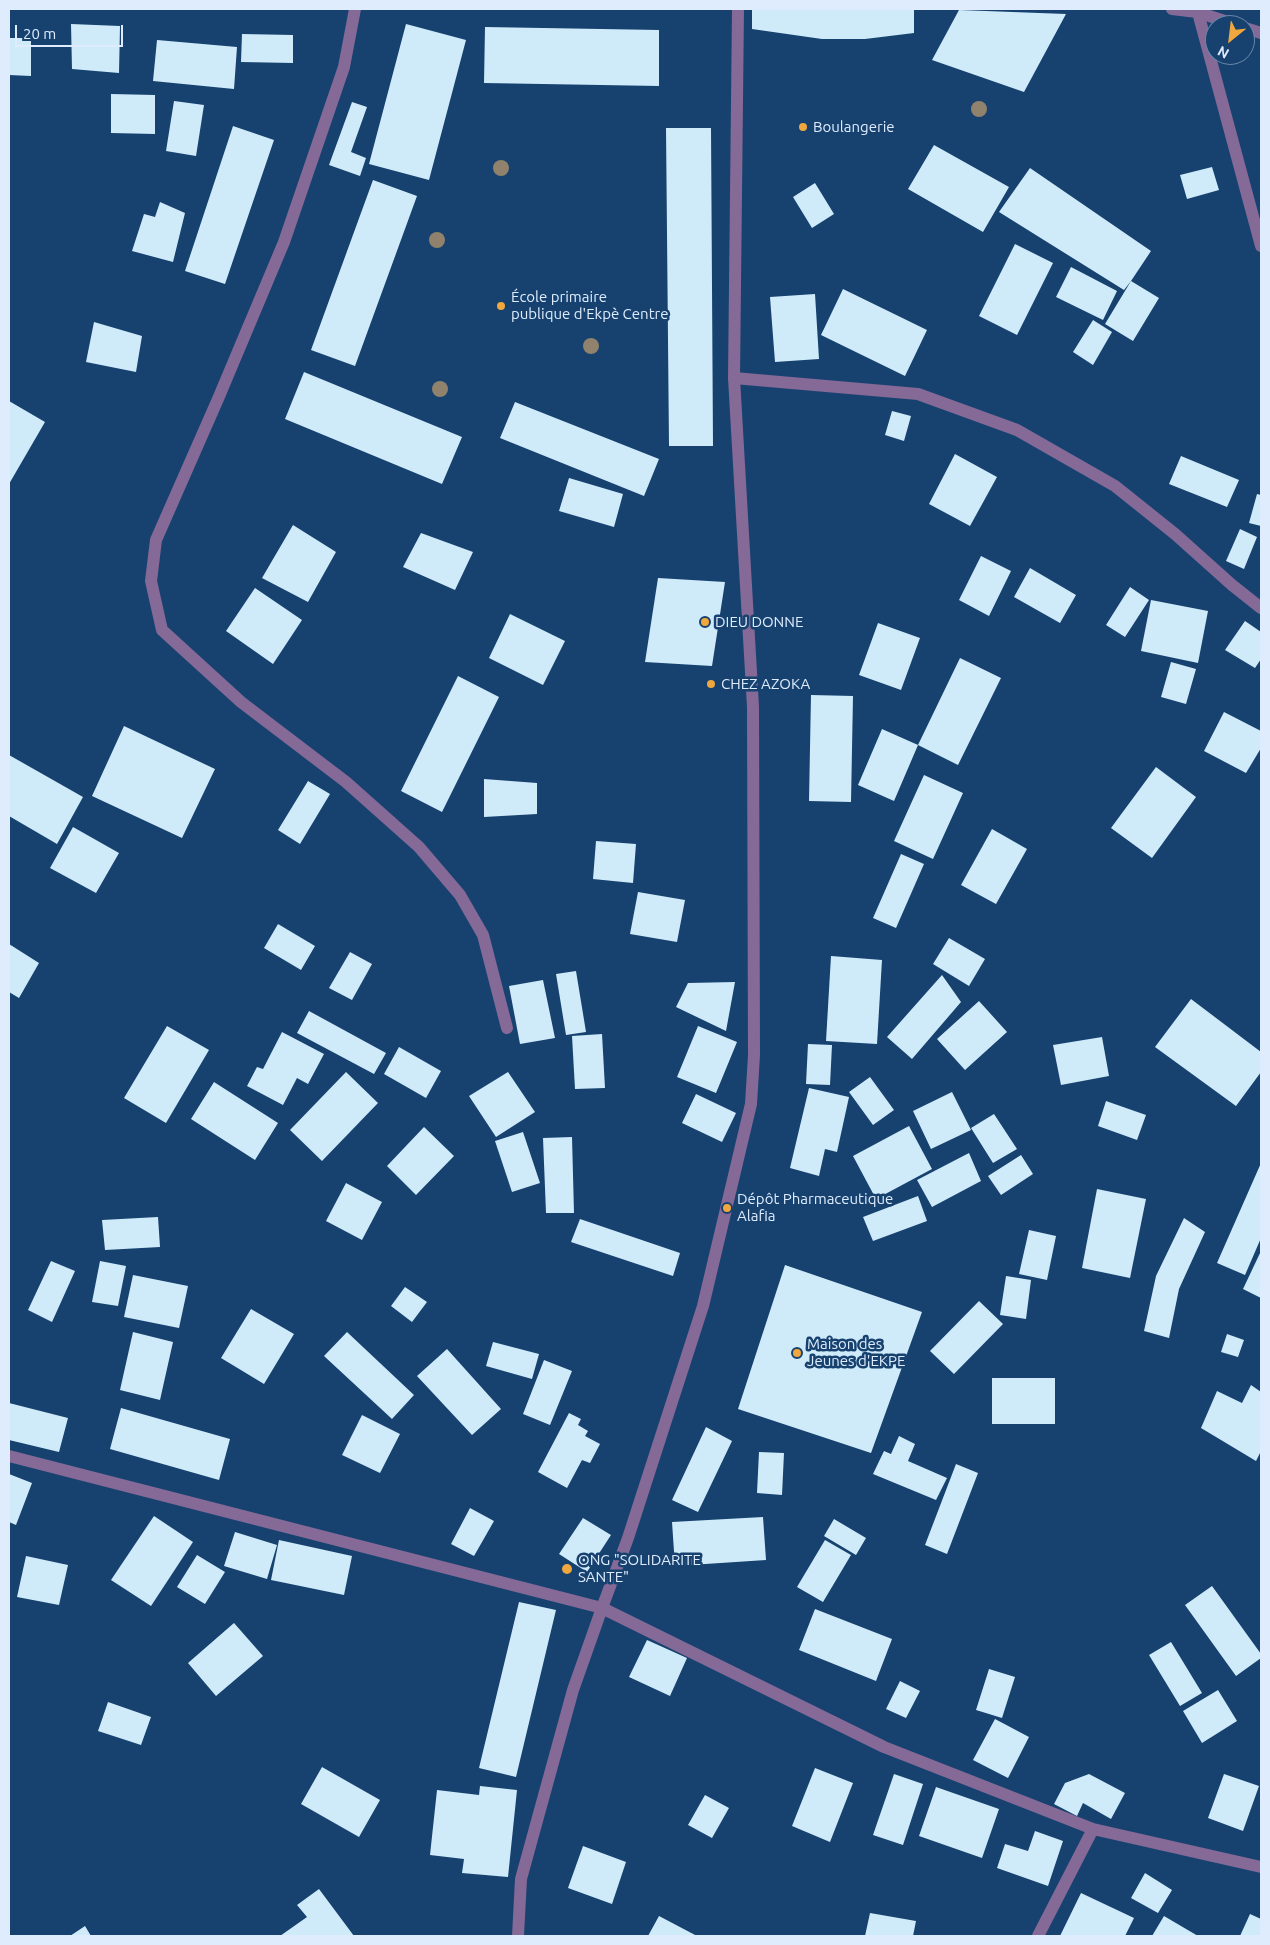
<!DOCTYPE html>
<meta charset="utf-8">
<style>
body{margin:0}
#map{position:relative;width:1270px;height:1945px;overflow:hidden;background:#17426f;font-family:Ubuntu,sans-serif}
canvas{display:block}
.frame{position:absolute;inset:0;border:10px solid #deecfd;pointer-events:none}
.north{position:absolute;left:1205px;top:15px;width:50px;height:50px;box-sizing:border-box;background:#17426f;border:1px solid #6786a8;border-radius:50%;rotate:209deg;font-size:14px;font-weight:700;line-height:20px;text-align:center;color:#deecfd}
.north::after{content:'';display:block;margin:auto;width:18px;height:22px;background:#efa73e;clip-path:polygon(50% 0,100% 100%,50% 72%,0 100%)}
.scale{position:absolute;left:15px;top:25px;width:108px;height:22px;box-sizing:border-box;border:2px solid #deecfd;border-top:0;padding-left:6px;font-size:15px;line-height:18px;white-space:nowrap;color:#deecfd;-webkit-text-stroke:4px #17426f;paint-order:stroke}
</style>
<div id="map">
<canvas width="1270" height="1945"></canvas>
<div class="frame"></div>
<div class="north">N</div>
<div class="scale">20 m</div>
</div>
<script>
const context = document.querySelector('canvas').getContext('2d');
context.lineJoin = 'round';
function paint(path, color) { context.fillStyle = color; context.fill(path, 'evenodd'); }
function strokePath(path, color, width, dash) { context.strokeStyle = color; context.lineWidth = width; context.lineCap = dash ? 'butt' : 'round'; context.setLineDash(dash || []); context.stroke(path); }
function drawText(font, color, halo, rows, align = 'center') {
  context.font = font + ' Ubuntu,sans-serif'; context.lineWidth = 5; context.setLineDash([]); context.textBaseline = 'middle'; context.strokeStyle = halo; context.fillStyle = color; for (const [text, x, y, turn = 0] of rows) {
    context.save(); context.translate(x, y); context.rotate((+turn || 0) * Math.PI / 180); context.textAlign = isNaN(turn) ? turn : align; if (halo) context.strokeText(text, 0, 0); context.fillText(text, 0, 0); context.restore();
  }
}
paint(new Path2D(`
 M752 9H914V33L865 39H822L752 29Z
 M959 10 1066 14 1024 92 932 60Z
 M71 24 120 26 119 73 72 69Z
 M406 24 466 40 429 180 369 164Z
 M485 27 659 30V86L484 83Z
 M242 34 293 35V63L241 62Z
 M9 38H31V76L9 75Z
 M157 40 237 47 234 89 153 81Z
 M111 94 155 95V134L111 133Z
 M174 101 204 105 196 156 166 151Z
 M352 102 367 107 351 152 366 158 360 176 329 165Z
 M233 126 274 140 225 284 185 271Z
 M666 128H711L713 446H669Z
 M934 145 1009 187 983 232 908 189Z
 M1212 167 1219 190 1187 199 1180 175Z
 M1030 168 1151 251 1131 281 1159 298 1133 341 1105 324 1131 281 1124 290 999 212Z
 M373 180 417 196 355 366 311 350Z
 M815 183 834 214 812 228 793 197Z
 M160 202 185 213 173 262 132 251 144 214 155 217Z
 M1015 244 1053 263 1017 335 979 316Z
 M1071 267 1117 291 1103 320 1056 297Z
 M843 289 927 330 905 376 821 335Z
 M815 294 819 359 775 362 770 297Z
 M1093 320 1112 332 1093 365 1073 352Z
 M94 322 142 336 136 372 86 362Z
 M304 372 462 437 442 484 285 419Z
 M9 401 45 422 9 484Z
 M515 402 659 459 644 496 500 438Z
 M892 411 911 416 904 441 885 435Z
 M955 454 997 477 970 526 929 504Z
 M1181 456 1239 480 1227 507 1169 484Z
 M569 478 623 494 614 527 559 511Z
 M1257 494 1261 495V526L1249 523Z
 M293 525 336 552 308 602 262 578Z
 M1240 529 1257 537 1244 569 1226 561Z
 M421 533 473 552 455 590 403 567Z
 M981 556 1011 571 989 616 959 600Z
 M1030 568 1076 595 1060 623 1014 597Z
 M658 578 725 582 712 666 645 662Z
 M1130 587 1149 600 1125 637 1106 625Z
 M255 588 302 620 273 664 226 631Z
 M1151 600 1208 611 1198 663 1141 651Z
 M510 614 565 641 543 685 489 658Z
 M1245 621 1261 632V659L1255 668 1225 650Z
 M878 623 920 638 901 690 859 675Z
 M960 658 1001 678 958 765 918 745Z
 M1171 662 1196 669 1186 704 1161 697Z
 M458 676 499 697 442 812 401 791Z
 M811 695 853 696 851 802 809 801Z
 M1224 712 1261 731V748L1246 773 1204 751Z
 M124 726 215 769 182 838 92 796Z
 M882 729 918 745 894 801 858 785Z
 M9 755 83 797 57 844 9 816Z
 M1156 767 1196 797 1152 858 1111 828Z
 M924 775 963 793 933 859 894 841Z
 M484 779 537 783V814L484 817Z
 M308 781 330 794 300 844 278 830Z
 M73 827 119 853 96 893 50 868Z
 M992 829 1027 849 996 904 961 885Z
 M596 841 636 844 633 883 593 879Z
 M901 854 924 864 896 928 873 918Z
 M638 892 685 900 677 942 630 934Z
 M278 924 315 946 301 970 264 948Z
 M949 938 985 959 969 986 933 964Z
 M9 944 39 963 19 998 9 992Z
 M350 952 372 964 352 1000 329 988Z
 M831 956 882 960 877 1044 826 1041Z
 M576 971 586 1032 566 1035 556 974Z
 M942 975 961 1002 912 1059 887 1037Z
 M543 980 555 1038 520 1044 509 986Z
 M735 982 726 1031 676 1007 688 983Z
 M1191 999 1261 1052V1072L1236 1106 1155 1047Z
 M979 1001 1007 1032 965 1070 937 1039Z
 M309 1011 386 1053 374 1074 297 1033Z
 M167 1026 209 1050 166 1123 124 1098Z
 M698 1026 737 1042 716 1093 677 1077Z
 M282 1032 324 1054 308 1084 297 1078 283 1105 247 1086 257 1067 263 1069Z
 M602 1034 605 1088 575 1089 572 1036Z
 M1102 1037 1109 1076 1061 1085 1053 1045Z
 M808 1044 832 1045 830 1085 806 1084Z
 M399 1047 441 1071 426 1098 384 1074Z
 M346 1072 378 1103 322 1161 290 1130Z
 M508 1072 535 1112 496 1137 469 1096Z
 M870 1077 894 1110 873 1125 849 1092Z
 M214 1082 278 1123 255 1160 191 1119Z
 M809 1088 849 1097 837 1152 825 1149 819 1176 790 1168Z
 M952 1092 971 1130 931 1149 913 1111Z
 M696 1094 736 1113 722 1142 682 1123Z
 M1106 1101 1146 1115 1137 1140 1098 1126Z
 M994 1114 1017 1149 993 1163 971 1128Z
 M909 1126 932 1169 876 1199 853 1156Z
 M424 1127 454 1156 416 1195 387 1166Z
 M523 1132 540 1183 512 1192 495 1141Z
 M572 1137 574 1213H546L543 1138Z
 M969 1153 981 1181 932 1207 917 1180Z
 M1021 1155 1033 1174 1001 1195 988 1176Z
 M1261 1163V1238L1245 1275 1217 1263Z
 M346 1183 382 1202 362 1240 326 1221Z
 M1097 1189 1146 1199 1130 1278 1082 1268Z
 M918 1196 927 1221 873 1241 863 1217Z
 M158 1217 160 1247 105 1250 102 1220Z
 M1184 1218 1205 1232 1179 1289 1169 1338 1144 1331 1156 1276Z
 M580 1219 680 1253 673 1276 571 1242Z
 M1029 1230 1056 1236 1047 1280 1019 1274Z
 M1261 1251V1298L1243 1289Z
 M51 1261 75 1271 52 1322 28 1310Z
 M100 1261 126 1266 118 1306 92 1302Z
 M785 1265 922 1312 871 1453 738 1409Z
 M133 1275 188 1286 179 1328 124 1317Z
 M1006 1276 1031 1280 1026 1319 1000 1315Z
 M405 1287 427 1302 412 1322 391 1306Z
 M979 1301 1003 1324 954 1374 930 1351Z
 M251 1309 294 1334 264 1384 221 1358Z
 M133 1332 173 1342 160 1400 120 1390Z
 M347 1332 414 1395 392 1419 324 1356Z
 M1227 1334 1244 1340 1238 1357 1221 1352Z
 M493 1342 539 1354 532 1379 486 1366Z
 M447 1349 501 1409 472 1435 417 1376Z
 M544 1360 572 1371 550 1425 523 1414Z
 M992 1378H1055V1424H992Z
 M1251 1385 1261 1392V1451L1256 1461 1201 1428 1217 1391 1242 1403Z
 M9 1403 68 1418 59 1452 9 1440Z
 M121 1408 230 1439 219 1480 110 1449Z
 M569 1413 581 1419 578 1425 588 1431 585 1436 600 1444 590 1463 582 1460 567 1488 538 1472Z
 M362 1415 400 1434 380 1473 342 1455Z
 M706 1427 732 1441 698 1512 672 1500Z
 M899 1436 915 1444 908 1461 947 1478 936 1500 873 1474 884 1451 891 1454Z
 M759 1452 784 1453 782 1495 757 1493Z
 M956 1464 978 1473 947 1554 925 1545Z
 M9 1474 32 1483 16 1525 9 1522Z
 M470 1508 494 1521 474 1556 451 1544Z
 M154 1516 193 1542 151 1606 111 1580Z
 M763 1517 766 1560 675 1566 672 1522Z
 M583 1518 611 1535 587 1572 559 1554Z
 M834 1519 866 1538 856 1555 824 1536Z
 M235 1532 277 1545 267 1579 224 1566Z
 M279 1540 352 1556 344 1595 271 1580Z
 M825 1540 851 1555 823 1602 797 1587Z
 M197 1555 225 1572 205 1604 177 1587Z
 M26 1556 68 1565 59 1605 17 1597Z
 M1212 1586 1261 1654V1658L1236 1676 1185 1605Z
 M519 1602 556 1610 516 1777 479 1768Z
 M815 1609 892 1639 876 1681 799 1650Z
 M234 1623 263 1656 216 1696 188 1663Z
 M647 1640 687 1658 670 1696 629 1677Z
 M1171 1642 1202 1693 1180 1706 1149 1655Z
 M989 1669 1015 1677 1002 1718 976 1710Z
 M900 1681 920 1691 906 1718 886 1709Z
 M1218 1690 1237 1721 1202 1743 1183 1711Z
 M108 1702 151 1717 141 1745 98 1731Z
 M995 1719 1029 1737 1008 1778 973 1760Z
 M322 1767 380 1800 359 1837 301 1804Z
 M815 1768 853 1783 830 1842 792 1826Z
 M894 1774 923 1784 903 1845 873 1835Z
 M1089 1774 1125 1793 1111 1819 1083 1803 1077 1816 1054 1804 1065 1783Z
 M1224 1774 1259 1786 1243 1831 1208 1818Z
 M480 1786 517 1790 508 1877 462 1873 464 1859 430 1855 437 1790 479 1795Z
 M936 1787 999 1809 982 1858 919 1836Z
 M705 1795 729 1808 712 1838 688 1825Z
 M1035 1831 1063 1841 1048 1886 997 1868 1005 1844 1028 1851Z
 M583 1846 626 1862 612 1904 568 1888Z
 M1145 1873 1172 1890 1158 1913 1131 1898Z
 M319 1889 354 1936H280L307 1917 297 1905Z
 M1081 1893 1134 1918 1125 1936H1060Z
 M870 1913 916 1921 913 1936H865Z
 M1250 1914 1261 1919V1936H1240Z
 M659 1916 697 1936H648Z
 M1164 1916 1198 1936H1152Z
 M85 1926 91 1936H70Z`), '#cfebfa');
strokePath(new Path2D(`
 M355 9 344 67 284 242 218 399 156 540 151 581 162 630 241 702 346 782 419 847 460 895 483 935 507 1028
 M1172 9 1197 12 1237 25
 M1197 9 1261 246
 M1245 28 1261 33
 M734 378 918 394 1017 430 1115 486 1175 534 1232 585 1261 608
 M518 1936 521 1879 573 1690 602 1608 884 1747 1093 1829 1261 1867
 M1038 1936 1093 1829`), '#856997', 12);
strokePath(new Path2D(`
 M9 1456 602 1608 628 1538 703 1306 751 1104 754 1055 753 707 734 378 738 9`), '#856997', 12);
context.fillStyle = '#90826c';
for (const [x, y] of [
 [979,109],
 [501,168],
 [437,240],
 [591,346],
 [440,389]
]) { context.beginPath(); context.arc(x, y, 8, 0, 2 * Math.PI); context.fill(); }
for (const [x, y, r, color] of [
 [803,127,5,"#efa73e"],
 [501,306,5,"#efa73e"],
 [705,622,5,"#efa73e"],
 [711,684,5,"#efa73e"],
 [727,1208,5,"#efa73e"],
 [797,1353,5,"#efa73e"],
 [567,1569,6,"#efa73e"]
]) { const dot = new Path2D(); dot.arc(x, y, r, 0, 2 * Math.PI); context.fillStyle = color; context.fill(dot); strokePath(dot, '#17426f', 2); }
drawText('15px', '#deecfd', '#17426f', [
 ["Boulangerie",813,127],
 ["École primaire",511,297],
 ["publique d'Ekpè Centre",511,314],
 ["DIEU DONNE",715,622],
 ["CHEZ AZOKA",721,684],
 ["Dépôt Pharmaceutique",737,1199],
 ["Alafia",737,1216],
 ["Maison des",807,1344],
 ["Jeunes d'EKPE",807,1361],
 ["ONG \"SOLIDARITE",578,1560],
 ["SANTE\"",578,1577]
], 'left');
</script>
